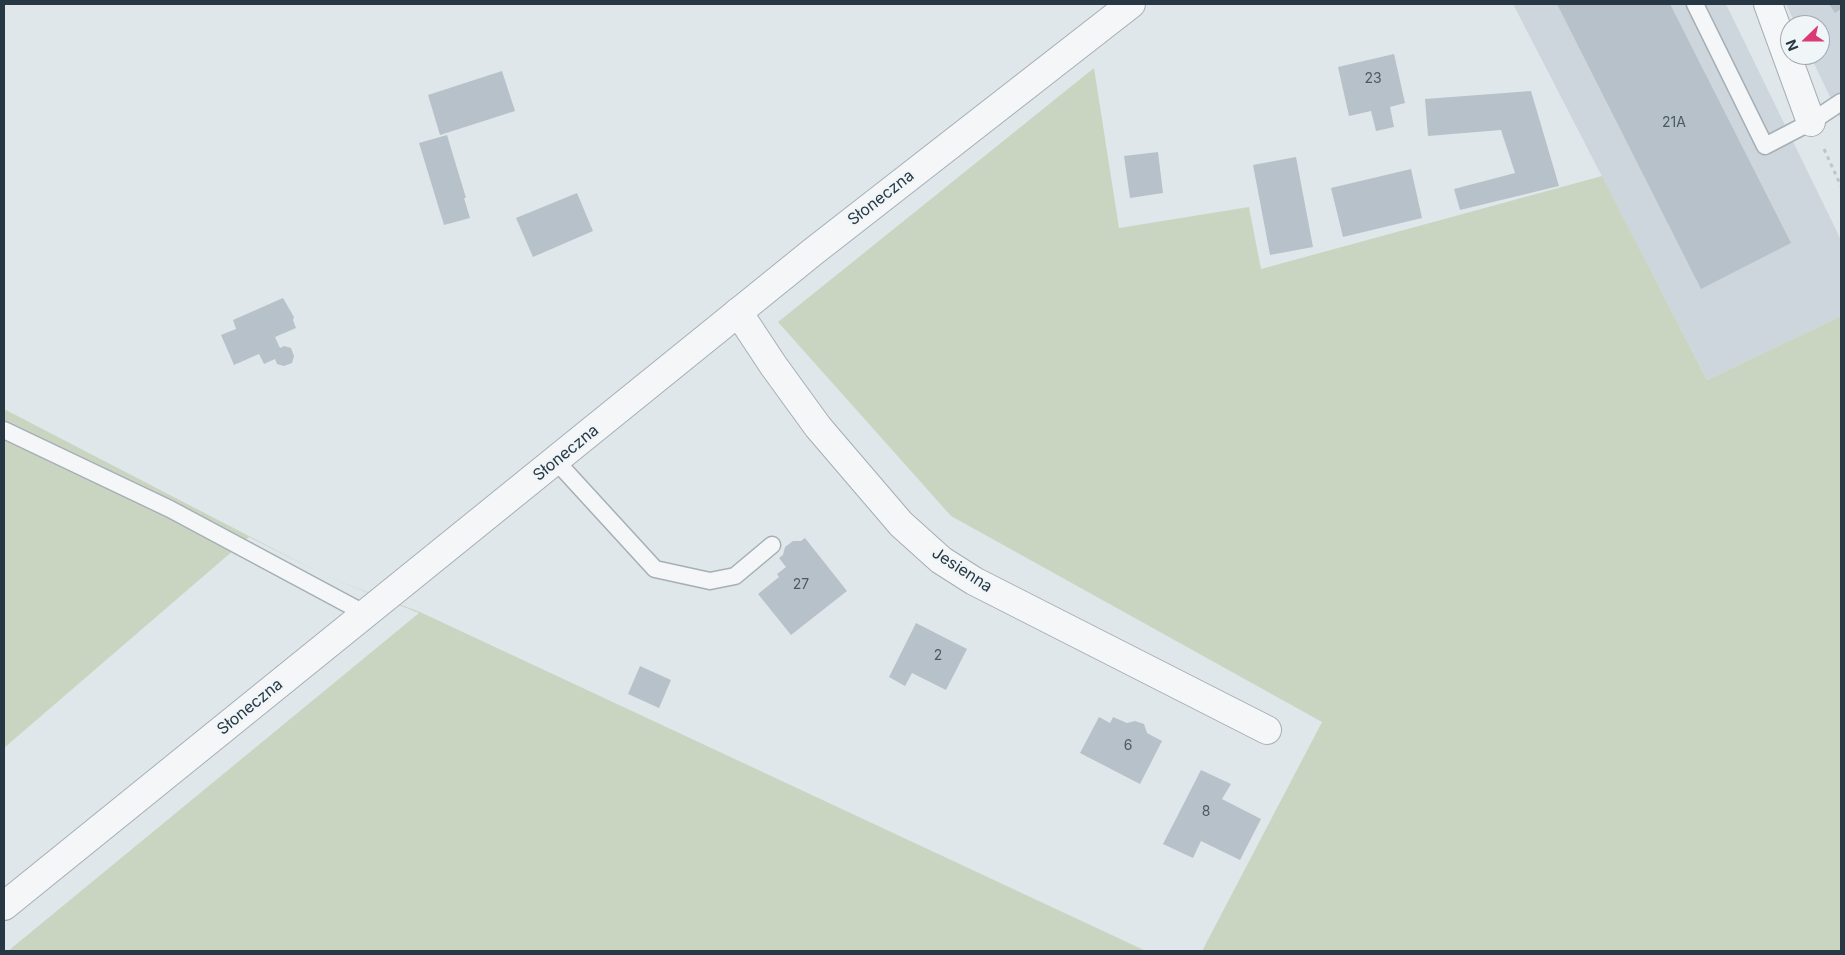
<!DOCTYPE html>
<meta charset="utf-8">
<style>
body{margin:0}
#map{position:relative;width:1845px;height:955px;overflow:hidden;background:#e0e7eb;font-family:Inter,sans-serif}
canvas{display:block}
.frame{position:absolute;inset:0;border:5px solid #273844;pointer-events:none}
.north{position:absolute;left:1780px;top:15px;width:50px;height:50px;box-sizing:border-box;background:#f0f5f8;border:1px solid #a0a9b0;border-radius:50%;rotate:248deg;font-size:14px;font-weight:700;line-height:20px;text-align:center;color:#273844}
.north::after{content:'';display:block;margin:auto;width:18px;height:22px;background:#db3b74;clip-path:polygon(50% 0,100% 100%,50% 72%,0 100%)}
</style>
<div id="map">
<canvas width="1845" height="955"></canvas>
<div class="frame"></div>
<div class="north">N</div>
</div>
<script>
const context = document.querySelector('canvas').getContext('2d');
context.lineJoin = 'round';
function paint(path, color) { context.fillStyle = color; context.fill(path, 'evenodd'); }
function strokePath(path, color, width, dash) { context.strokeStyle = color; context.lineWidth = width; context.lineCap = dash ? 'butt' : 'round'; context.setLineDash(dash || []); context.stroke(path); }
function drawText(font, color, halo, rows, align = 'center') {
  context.font = font + ' Inter,sans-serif'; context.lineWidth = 4.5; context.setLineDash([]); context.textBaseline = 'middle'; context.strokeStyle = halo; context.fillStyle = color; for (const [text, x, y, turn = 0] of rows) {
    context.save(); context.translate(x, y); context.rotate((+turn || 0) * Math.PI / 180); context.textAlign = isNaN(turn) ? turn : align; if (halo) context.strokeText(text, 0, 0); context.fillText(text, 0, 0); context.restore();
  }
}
paint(new Path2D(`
 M1513 4H1726L1841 240V316L1707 380Z
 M1786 4H1841V120L1810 55H1820V25H1796Z`), '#ced6dd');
paint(new Path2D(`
 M1094 68 1119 228 1249 207 1261 269 1602 176 1707 380 1841 316V951H1202L1322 722 951 516 778 322Z
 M4 409 328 577 420 612 1146 951H8L419 613 328 577 249 537 4 748Z`), '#cad5c1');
paint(new Path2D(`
 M1557 4H1670L1791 243 1701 289Z
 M1829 4H1841V9L1835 13Z
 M1394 54 1405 103 1390 107 1394 127 1376 131 1371 111 1349 116 1338 67Z
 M502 71 515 111 440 135 428 95Z
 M1531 91 1559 186 1460 210 1454 189 1515 173 1501 130 1428 136 1425 99Z
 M447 135 466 198H464L470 218 444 225 419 143Z
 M1158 152 1163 193 1130 198 1124 156Z
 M1296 157 1313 247 1270 255 1253 165Z
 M1411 169 1422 218 1343 237 1331 188Z
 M577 193 593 231 533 257 516 218Z
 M283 298 294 317 293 320 296 328 275 337 280 348 284 346 291 348 294 356 292 363 284 366 277 364 275 359 264 364 259 354 234 365 221 335 236 329 233 320Z
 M805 538 847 591 791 635 758 594 779 577 777 574 786 567 779 558 783 555 785 547 793 541H801Z
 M916 623 967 649 946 690 912 673 905 686 889 677Z
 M640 666 671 680 659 708 628 694Z
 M1099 717 1110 723 1113 717 1127 723 1135 721 1144 724 1147 733 1162 741 1140 784 1080 753Z
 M1201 770 1231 784 1222 799 1261 819 1240 860 1201 841 1193 858 1163 844Z`), '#b7c1c9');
const service = new Path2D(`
 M1695 4 1765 146 1811 122 1841 102
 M4 430 170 509 366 614
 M556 461 655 569 710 581 735 576 772 545`);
const minor = new Path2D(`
 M1768 4 1811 122
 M738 312 773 365 818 427 901 524 941 560 974 581 1267 730`);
const tertiary = new Path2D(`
 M4 906 814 251 1131 4`);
strokePath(service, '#a5afb6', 19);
strokePath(minor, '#a5afb6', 30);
strokePath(tertiary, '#a5afb6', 30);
strokePath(new Path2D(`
 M1824 149 1841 186`), '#bfc5c9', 3, [4, 4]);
strokePath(service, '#f4f6f8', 16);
strokePath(minor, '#f4f6f8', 28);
strokePath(tertiary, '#f4f6f8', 28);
drawText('14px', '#4b5a65', null, [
 ["23",1373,79],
 ["21A",1674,123],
 ["27",801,585],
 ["2",938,656],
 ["6",1128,746],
 ["8",1206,812]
]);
drawText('16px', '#273844', '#f0f5f8', [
 ["Słoneczna",881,198,-38],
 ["Słoneczna",566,453,-39],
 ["Jesienna",962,570,33],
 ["Słoneczna",250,707,-39]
]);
</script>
